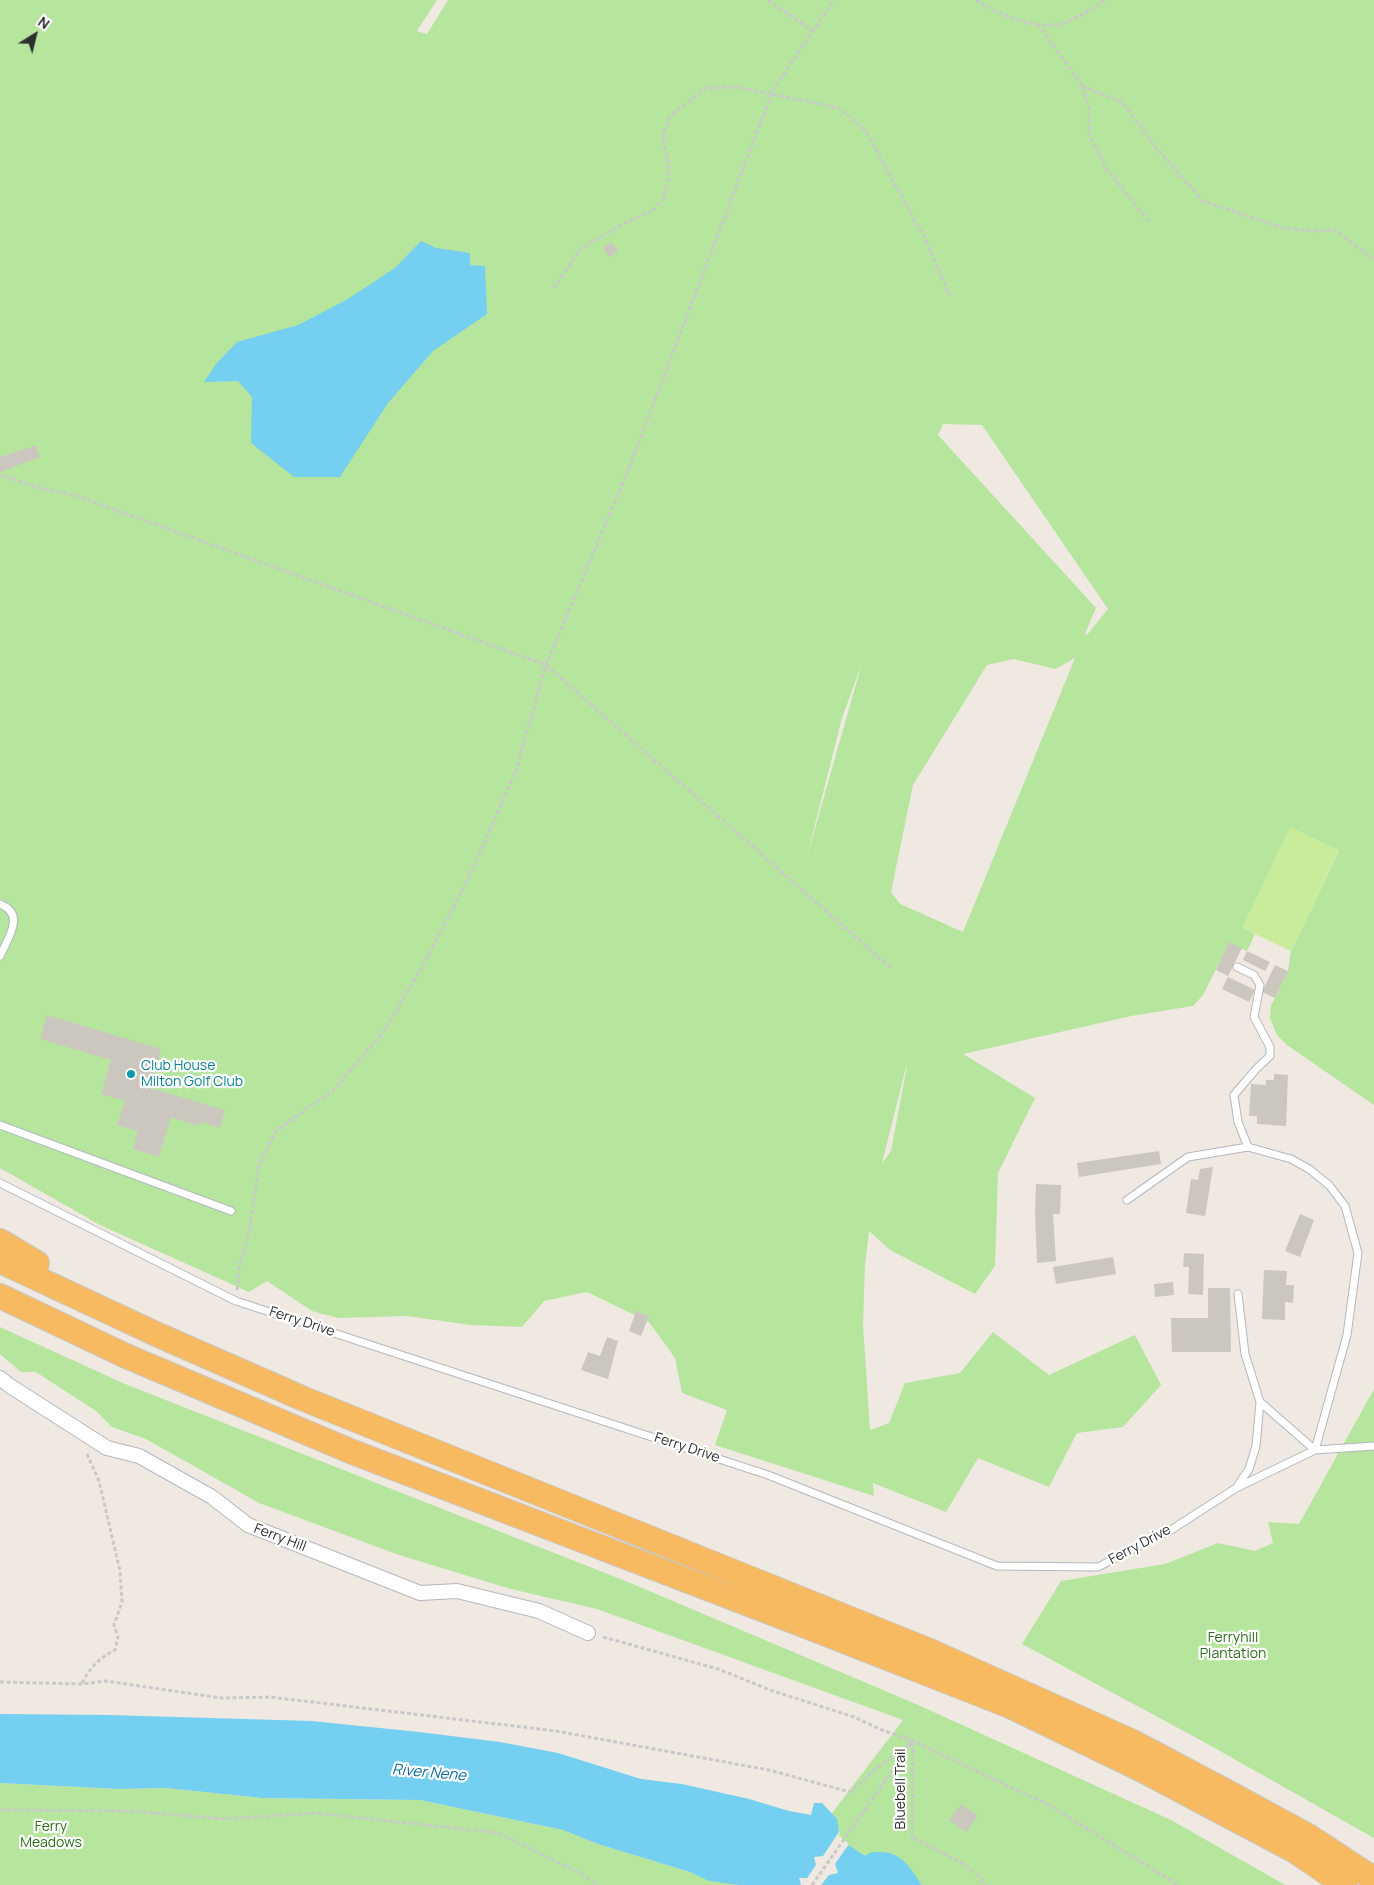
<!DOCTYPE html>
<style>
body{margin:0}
#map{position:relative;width:1374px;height:1885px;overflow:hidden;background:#efe9e1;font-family:Manrope,sans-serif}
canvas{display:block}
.north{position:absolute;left:10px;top:10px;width:50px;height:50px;-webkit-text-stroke:4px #fff;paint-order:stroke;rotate:36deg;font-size:14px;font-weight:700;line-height:20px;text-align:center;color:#2e2e2e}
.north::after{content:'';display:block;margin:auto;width:18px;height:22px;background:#2e2e2e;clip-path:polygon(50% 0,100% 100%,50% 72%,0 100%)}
</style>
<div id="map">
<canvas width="1374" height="1885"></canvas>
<div class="north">N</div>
</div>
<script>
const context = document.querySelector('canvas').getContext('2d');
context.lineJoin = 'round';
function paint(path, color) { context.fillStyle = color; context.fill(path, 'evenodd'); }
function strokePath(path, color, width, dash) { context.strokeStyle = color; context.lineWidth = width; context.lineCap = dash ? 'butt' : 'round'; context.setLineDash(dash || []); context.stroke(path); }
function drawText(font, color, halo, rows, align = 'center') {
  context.font = font + ' Manrope,sans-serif'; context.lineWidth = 4.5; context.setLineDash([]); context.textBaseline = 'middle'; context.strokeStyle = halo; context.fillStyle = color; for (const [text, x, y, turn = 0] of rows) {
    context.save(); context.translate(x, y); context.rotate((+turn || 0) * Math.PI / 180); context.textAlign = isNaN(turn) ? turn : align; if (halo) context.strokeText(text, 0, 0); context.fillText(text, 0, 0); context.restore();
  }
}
paint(new Path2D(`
 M0 0H437L417 31 427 34 448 0H1374V1105L1287 1045 1277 1035 1270 1018 1271 1006 1288 971 1291 951 1339 851 1242 927 1255 934 1247 951 1229 943 1203 995 1193 1006 1131 1016 963 1054 1035 1098 998 1173 995 1266 975 1294 890 1250 869 1231 865 1265 863 1325 870 1430 889 1423 905 1383 960 1373 993 1332 1049 1375 1135 1335 1161 1385 1123 1427 1077 1433 1049 1487 978 1458 946 1512 873 1483 874 1496 715 1445 727 1410 682 1393 675 1358 649 1322 587 1292 544 1301 522 1327 471 1325 407 1316 338 1318 312 1311 267 1281 249 1292 100 1225 0 1168ZM943 424 982 425 1108 609 1087 635 1085 634 1096 608 938 435ZM1075 658 963 932 900 904 891 892 913 785 987 665 1014 659 1055 669ZM862 663 806 860 842 718ZM907 1066 891 1151 882 1163 906 1067Z
 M0 1327 125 1384 628 1582 916 1704 1171 1820 1285 1885H777L903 1720 597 1609 511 1589 399 1555 259 1503 146 1439 112 1427 96 1411 36 1372H21L0 1354Z
 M1374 1389V1838L1204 1742 1022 1644 1061 1581 1165 1564 1218 1543 1255 1551 1273 1543 1268 1522 1299 1524Z
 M0 1783 118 1789 166 1788 262 1798 420 1800 563 1830 598 1844 690 1872 709 1880 740 1885H0Z`), '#b6e59e');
paint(new Path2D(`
 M1290 827 1339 850 1291 951 1242 928Z`), '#c9ec9a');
paint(new Path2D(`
 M421 241 436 248 470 253V265L485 266 487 314 433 351 388 403 340 477H294L251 443 252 397 238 381 204 382 216 364 237 342 298 325 348 299 395 268Z
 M0 1714 109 1715 312 1721 419 1732 500 1742 558 1753 641 1779 682 1784 749 1799 789 1811 811 1815 814 1803H822L837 1819 839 1832 836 1837 865 1856C870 1852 873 1852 880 1852 902 1852 910 1868 922 1885H740L709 1881 690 1872 598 1844 563 1830 420 1800 262 1798 166 1788 118 1789 0 1783Z`), '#75cff0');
paint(new Path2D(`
 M841 1829 839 1836 849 1844 835 1864 838 1873 829 1875 821 1885H801L799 1878H807L816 1865 814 1857 823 1856Z`), '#efe9e1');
paint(new Path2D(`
 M612 242 618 252 609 257 603 247Z
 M36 445 40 457 0 472V457Z
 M1229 942 1242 948 1228 976 1216 970Z
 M1247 951 1270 962 1265 971 1243 960Z
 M1275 965 1288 971 1275 998 1262 992Z
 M1228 977 1255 990 1249 1002 1222 989Z
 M47 1015 161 1049 150 1088 225 1110 220 1128 200 1122 199 1126 171 1117 159 1157 133 1149 138 1131 117 1125 125 1101 101 1094 111 1060 40 1039Z
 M1274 1074 1288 1075 1286 1126 1257 1124V1116H1249L1251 1084 1266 1085V1080H1274Z
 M1159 1151 1161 1164 1079 1177 1077 1163Z
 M1213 1167 1205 1216 1186 1213 1191 1179 1198 1180 1200 1169Z
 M1036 1184 1061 1185 1060 1214H1053L1056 1261 1037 1263 1035 1213Z
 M1300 1214 1314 1220 1300 1257 1285 1251Z
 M1184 1253 1204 1254 1203 1295 1188 1294 1189 1267H1183Z
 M1113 1257 1116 1274 1056 1284 1053 1267Z
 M1264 1270 1287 1271 1286 1285H1294L1293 1303 1285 1302V1320L1262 1319Z
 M1173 1282 1174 1295 1155 1297 1154 1284Z
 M1208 1288H1230L1231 1352H1172L1171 1318H1208Z
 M636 1311 649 1316 641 1336 629 1331Z
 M607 1337 618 1341 608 1379 581 1370 588 1352 600 1356Z
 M961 1804 978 1815 966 1832 949 1820Z`), '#cbc7bf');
const service = new Path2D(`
 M0 904C26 914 8 938 0 956
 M1237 967 1254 975 1260 985 1254 1017 1270 1047V1056L1257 1068 1234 1095 1238 1122 1248 1147
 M0 1125 231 1211
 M0 1183 236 1301 768 1475 997 1566 1098 1567 1171 1530 1236 1488 1315 1450 1374 1446
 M1127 1200 1188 1157 1248 1147 1291 1159 1309 1169 1329 1185 1345 1206 1358 1253 1347 1335 1315 1450 1260 1402
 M1236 1488 1249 1469 1256 1446 1260 1402 1245 1354 1238 1294`);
const minor = new Path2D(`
 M0 1378 10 1386 107 1448 139 1456 212 1497 248 1525 420 1593 457 1591 539 1611 588 1633`);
const trunk = new Path2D(`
 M0 1241 37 1263
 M0 1261 156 1334 304 1399 930 1651 1133 1742 1233 1795 1310 1837 1374 1879
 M0 1296 126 1356 350 1451 806 1626 1010 1706 1142 1770 1295 1851 1345 1885`);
strokePath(service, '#b4b7c1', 9);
strokePath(minor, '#b4b7c1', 16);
strokePath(trunk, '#c9c9c9', 26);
strokePath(new Path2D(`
 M768 0 813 31
 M976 0C997 14 1035 30 1060 24 1074 20 1094 9 1105 0
 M1038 24 1082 86 1089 108V135L1106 168 1148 221
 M1082 86 1122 102 1157 149 1203 201 1283 228 1313 231 1334 230 1374 259
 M554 288 580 249 626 222 653 211 664 198 669 166 662 136 670 116 706 88 737 87 839 108 866 131 926 241 950 296
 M0 475 43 489 74 495 546 665 891 968
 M237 1290 240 1264 250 1227 259 1163 276 1131 333 1090 383 1033 430 953 470 875 516 770 546 665 627 473 773 90 834 0
 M603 1637 718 1669 770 1690 854 1717 882 1730 913 1741 1049 1805 1178 1885
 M0 1682 82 1684 106 1681 221 1698 270 1697 556 1731 769 1770 850 1792 872 1772 913 1741
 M82 1683C90 1668 99 1658 115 1650L118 1637 114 1625 122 1602 120 1571 99 1481 87 1454
 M913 1742 912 1837 967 1866 987 1885
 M0 1810 130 1811 224 1819 316 1813 499 1833 582 1874 598 1885
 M812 1885 911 1744`), '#c9c9c9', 3, [4, 2.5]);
strokePath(service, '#fff', 7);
strokePath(minor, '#fff', 14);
strokePath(trunk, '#f8ba60', 24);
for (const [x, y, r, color] of [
 [131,1074,5,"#0f9aa8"]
]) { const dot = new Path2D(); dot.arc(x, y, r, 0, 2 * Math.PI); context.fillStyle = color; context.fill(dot); strokePath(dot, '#fff', 2); }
drawText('14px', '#0d838f', '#fff', [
 ["Club House",141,1066],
 ["Milton Golf Club",141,1082]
], 'left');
drawText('14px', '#2e2e2e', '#fff', [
 ["Ferry Drive",302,1322,18],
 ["Ferry Drive",687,1448,18],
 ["Ferry Hill",280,1538,21],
 ["Ferry Drive",1140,1545,-28],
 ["Bluebell Trail",901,1789,-90]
]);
drawText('14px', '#2c6e1b', '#fff', [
 ["Ferryhill",1233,1638],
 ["Plantation",1233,1654],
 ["Ferry",51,1827],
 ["Meadows",51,1843]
]);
drawText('italic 15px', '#0d6fa3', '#fff', [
 ["River Nene",429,1773,5]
]);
</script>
